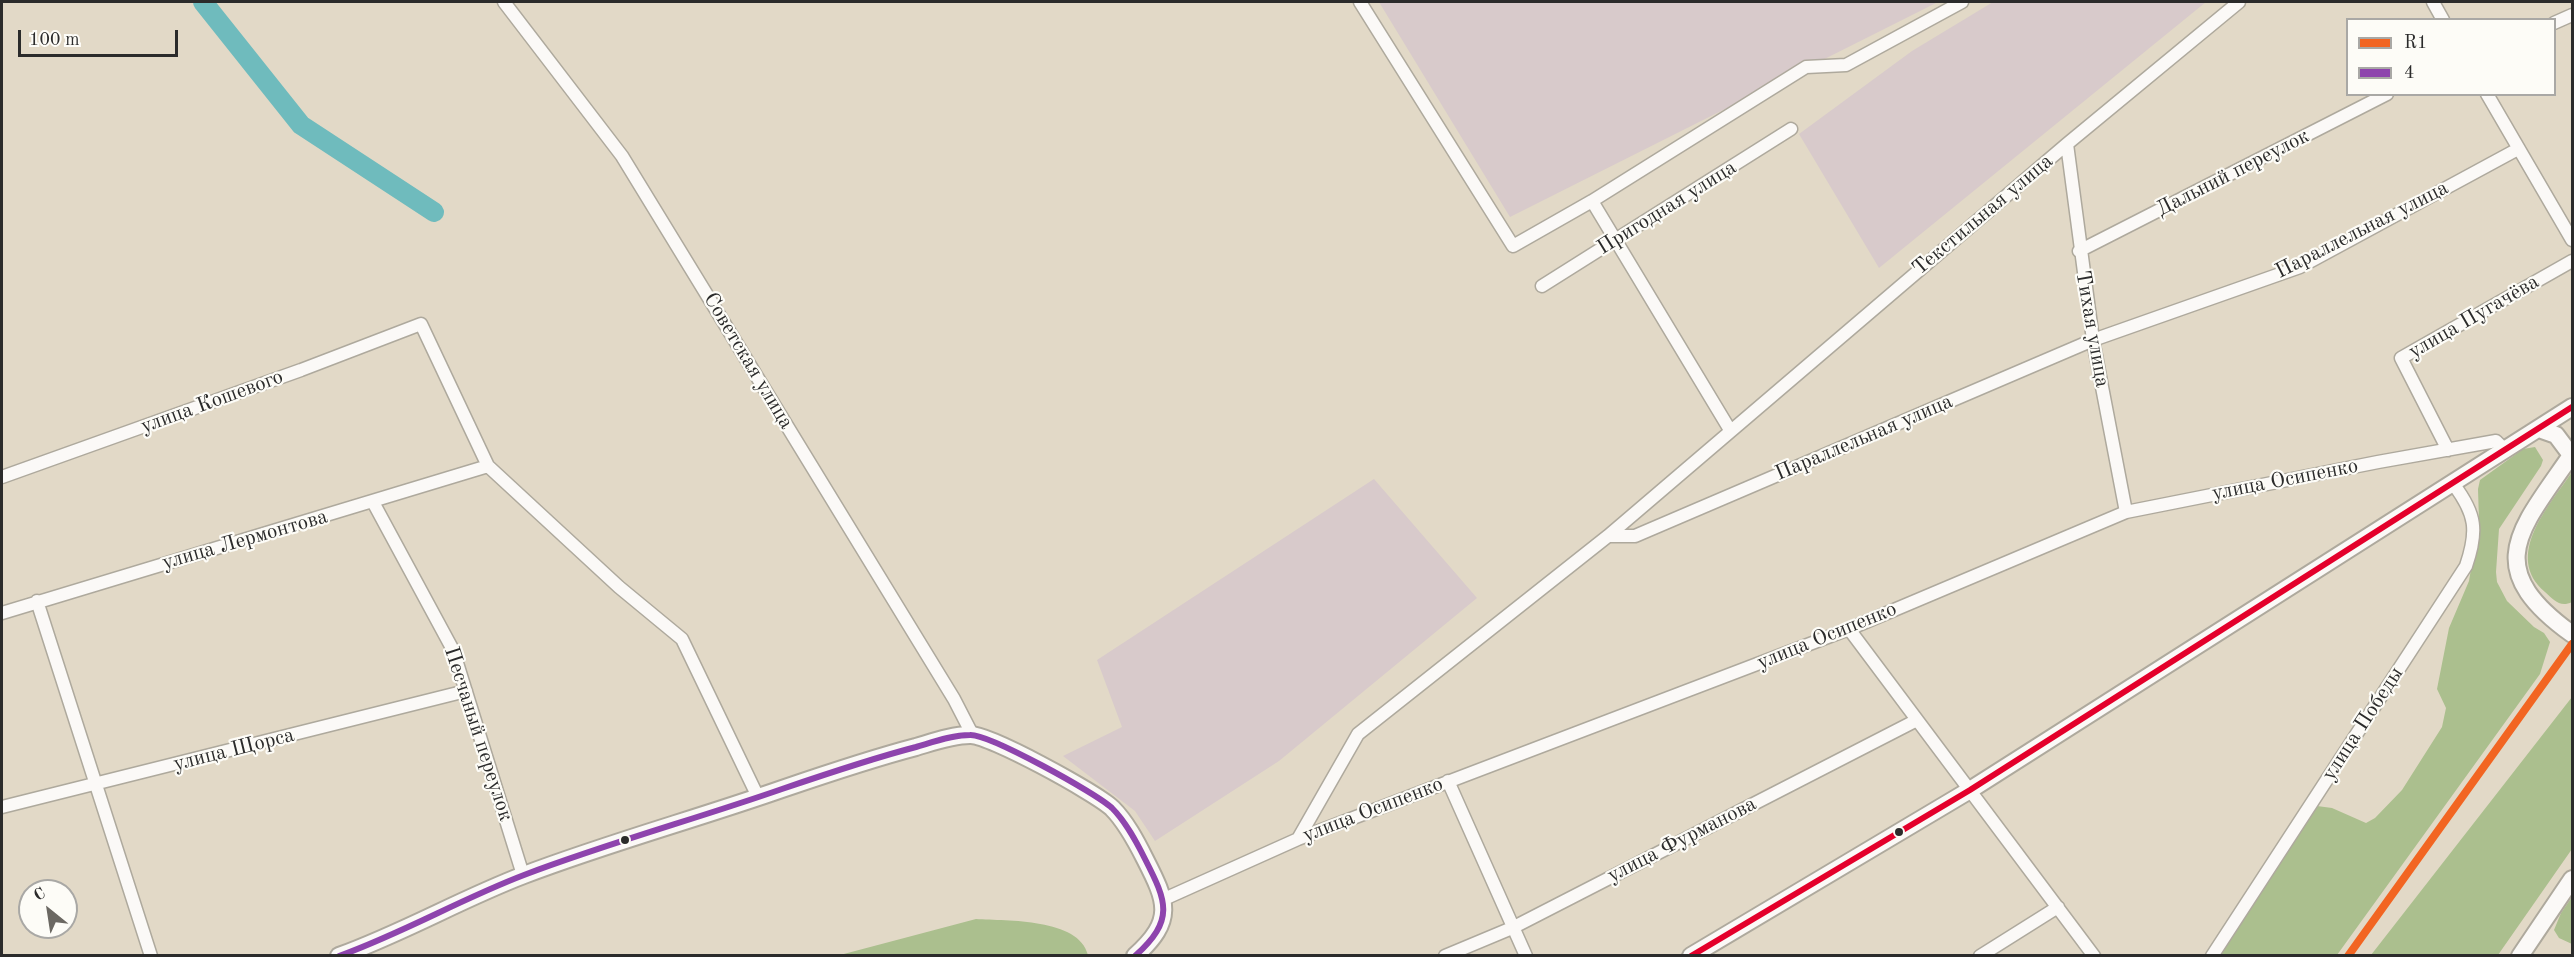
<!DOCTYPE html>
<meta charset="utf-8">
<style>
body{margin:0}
#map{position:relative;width:2574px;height:957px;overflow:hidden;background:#e2d9c7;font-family:"Old Standard TT",serif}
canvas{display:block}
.frame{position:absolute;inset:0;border:3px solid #2b2b2b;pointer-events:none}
.legend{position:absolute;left:2346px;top:18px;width:210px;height:78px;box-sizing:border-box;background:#fdfcf7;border:2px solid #a9a8a5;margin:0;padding:8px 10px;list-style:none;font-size:18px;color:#2b2b2b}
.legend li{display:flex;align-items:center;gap:12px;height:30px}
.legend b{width:30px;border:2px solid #a9a8a5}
.north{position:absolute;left:18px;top:879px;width:60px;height:60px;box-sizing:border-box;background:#fdfcf7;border:2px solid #a9a8a5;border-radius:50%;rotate:330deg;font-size:16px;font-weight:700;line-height:24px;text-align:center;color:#2b2b2b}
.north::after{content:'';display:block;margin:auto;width:21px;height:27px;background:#6b6862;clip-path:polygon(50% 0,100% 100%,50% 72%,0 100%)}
.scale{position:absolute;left:18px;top:30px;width:160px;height:27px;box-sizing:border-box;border:3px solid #2b2b2b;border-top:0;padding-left:8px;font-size:18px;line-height:21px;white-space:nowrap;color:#2b2b2b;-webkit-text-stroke:4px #fdfcf7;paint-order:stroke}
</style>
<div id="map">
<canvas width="2574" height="957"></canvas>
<div class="frame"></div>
<ul class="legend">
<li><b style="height:8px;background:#f26522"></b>R1</li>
<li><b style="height:8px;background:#8e44ad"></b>4</li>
</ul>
<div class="north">С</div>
<div class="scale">100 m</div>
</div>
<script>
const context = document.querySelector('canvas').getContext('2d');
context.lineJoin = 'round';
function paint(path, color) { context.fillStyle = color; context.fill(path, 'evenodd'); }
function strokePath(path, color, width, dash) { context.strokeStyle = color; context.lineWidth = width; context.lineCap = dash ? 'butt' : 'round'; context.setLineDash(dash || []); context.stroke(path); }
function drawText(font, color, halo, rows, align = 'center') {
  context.font = font + ' "Old Standard TT",serif'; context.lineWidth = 4.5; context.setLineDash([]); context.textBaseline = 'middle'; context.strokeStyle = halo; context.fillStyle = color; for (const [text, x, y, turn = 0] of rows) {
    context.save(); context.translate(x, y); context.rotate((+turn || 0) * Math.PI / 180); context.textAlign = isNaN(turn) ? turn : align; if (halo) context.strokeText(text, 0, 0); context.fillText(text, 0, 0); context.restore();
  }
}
paint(new Path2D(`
 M1379 2H1938L1510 217Z
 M1993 2H2206L1879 268 1799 134 1912 51Z
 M1374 479 1477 598 1279 761 1155 841 1135 811 1063 756 1122 727 1097 660Z`), '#d8cacb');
paint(new Path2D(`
 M2535 447 2543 460 2541 466 2499 529 2496 572 2497 582 2507 601 2534 627 2544 633 2550 642 2540 674 2337 955 2206 956 2317 806 2332 808 2366 823 2375 818 2402 790 2442 727 2446 708 2437 689 2449 628 2469 581 2479 521 2478 489 2480 480 2523 449Z
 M2572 472V602C2560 608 2554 600 2545 592 2503 556 2549 506 2572 472Z
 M2572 697V849L2498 955H2371Z
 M2572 897V944L2559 938 2554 930 2561 913Z
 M976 919C1007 921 1079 918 1088 955H840Z`), '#abbf8e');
strokePath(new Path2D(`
 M203 2 301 125 434 212`), '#6fbbbd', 20);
const street = new Path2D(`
 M504 2 622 156 954 699 972 734
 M1360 2 1513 246 1592 201 1806 67 1846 65 1962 2
 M2433 2 2443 20
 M2554 23 2572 15
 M2487 94 2572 240
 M2067 144 2093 340 2126 512
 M1592 201 1730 430
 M2079 251 2387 94
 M1542 286 1791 129
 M2448 450 2401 358 2572 261
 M2 477 301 370 421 324 488 466 619 587 682 639 758 797
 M373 502 453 650 523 875
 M1608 536H1635L2093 340 2300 267 2518 149
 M37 601 151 956
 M2 613 488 466
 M1849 629 2094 956
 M1448 781 1526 956
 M2 807 466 691
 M1298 839 1358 734 1608 536 2067 144 2239 2
 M1162 900 1298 839 1849 629 2126 512 2378 462 2496 441 2506 451
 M1445 956 1512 928 1917 720
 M1980 956 2058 907
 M2212 956 2466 566C2478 531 2476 514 2454 485`);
const secondary = new Path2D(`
 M2539 429 2556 435 2571 455
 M2572 454C2520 530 2479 567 2572 634
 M339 956C403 933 461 899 524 875 608 843 696 819 782 789 826 774 870 759 916 747 933 742 952 735 970 735 989 734 1096 793 1112 808 1126 822 1136 841 1145 859 1167 902 1175 920 1135 956
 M1691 956 1970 790 2572 407
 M2520 956 2572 879`);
strokePath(street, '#aea99d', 15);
strokePath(secondary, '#aea99d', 20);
strokePath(street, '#fbf9f7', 12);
strokePath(secondary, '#fbf9f7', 16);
strokePath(new Path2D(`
 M339 956C403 933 461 899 524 875 608 843 696 819 782 789 826 774 870 759 916 747 933 742 952 735 970 735 989 734 1096 793 1112 808 1126 822 1136 841 1145 859 1167 902 1175 920 1135 956`), '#8e44ad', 6);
strokePath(new Path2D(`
 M1691 956 1970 790 2572 407`), '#e4002b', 6);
strokePath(new Path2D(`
 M2348 956 2572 644`), '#f26522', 8);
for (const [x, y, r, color] of [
 [1899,832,5,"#2b2b2b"],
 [625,840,5,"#2b2b2b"]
]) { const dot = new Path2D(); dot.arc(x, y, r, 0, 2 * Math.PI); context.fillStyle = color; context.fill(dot); strokePath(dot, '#fdfcf7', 2); }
drawText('21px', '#2b2b2b', '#fdfcf7', [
 ["Дальний переулок",2233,173,-27],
 ["Пригодная улица",1667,208,-32],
 ["Текстильная улица",1983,215,-40],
 ["Параллельная улица",2362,230,-27],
 ["улица Пугачёва",2474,317,-30],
 ["Тихая улица",2092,329,80],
 ["Советская улица",748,361,59],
 ["улица Кошевого",212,402,-20],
 ["Параллельная улица",1864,438,-23],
 ["улица Осипенко",2285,480,-11],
 ["улица Лермонтова",245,540,-16],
 ["улица Осипенко",1827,636,-22],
 ["улица Победы",2363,724,-57],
 ["Песчаный переулок",478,734,72],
 ["улица Щорса",234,750,-14],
 ["улица Осипенко",1373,810,-21],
 ["улица Фурманова",1682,840,-27]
]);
</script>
